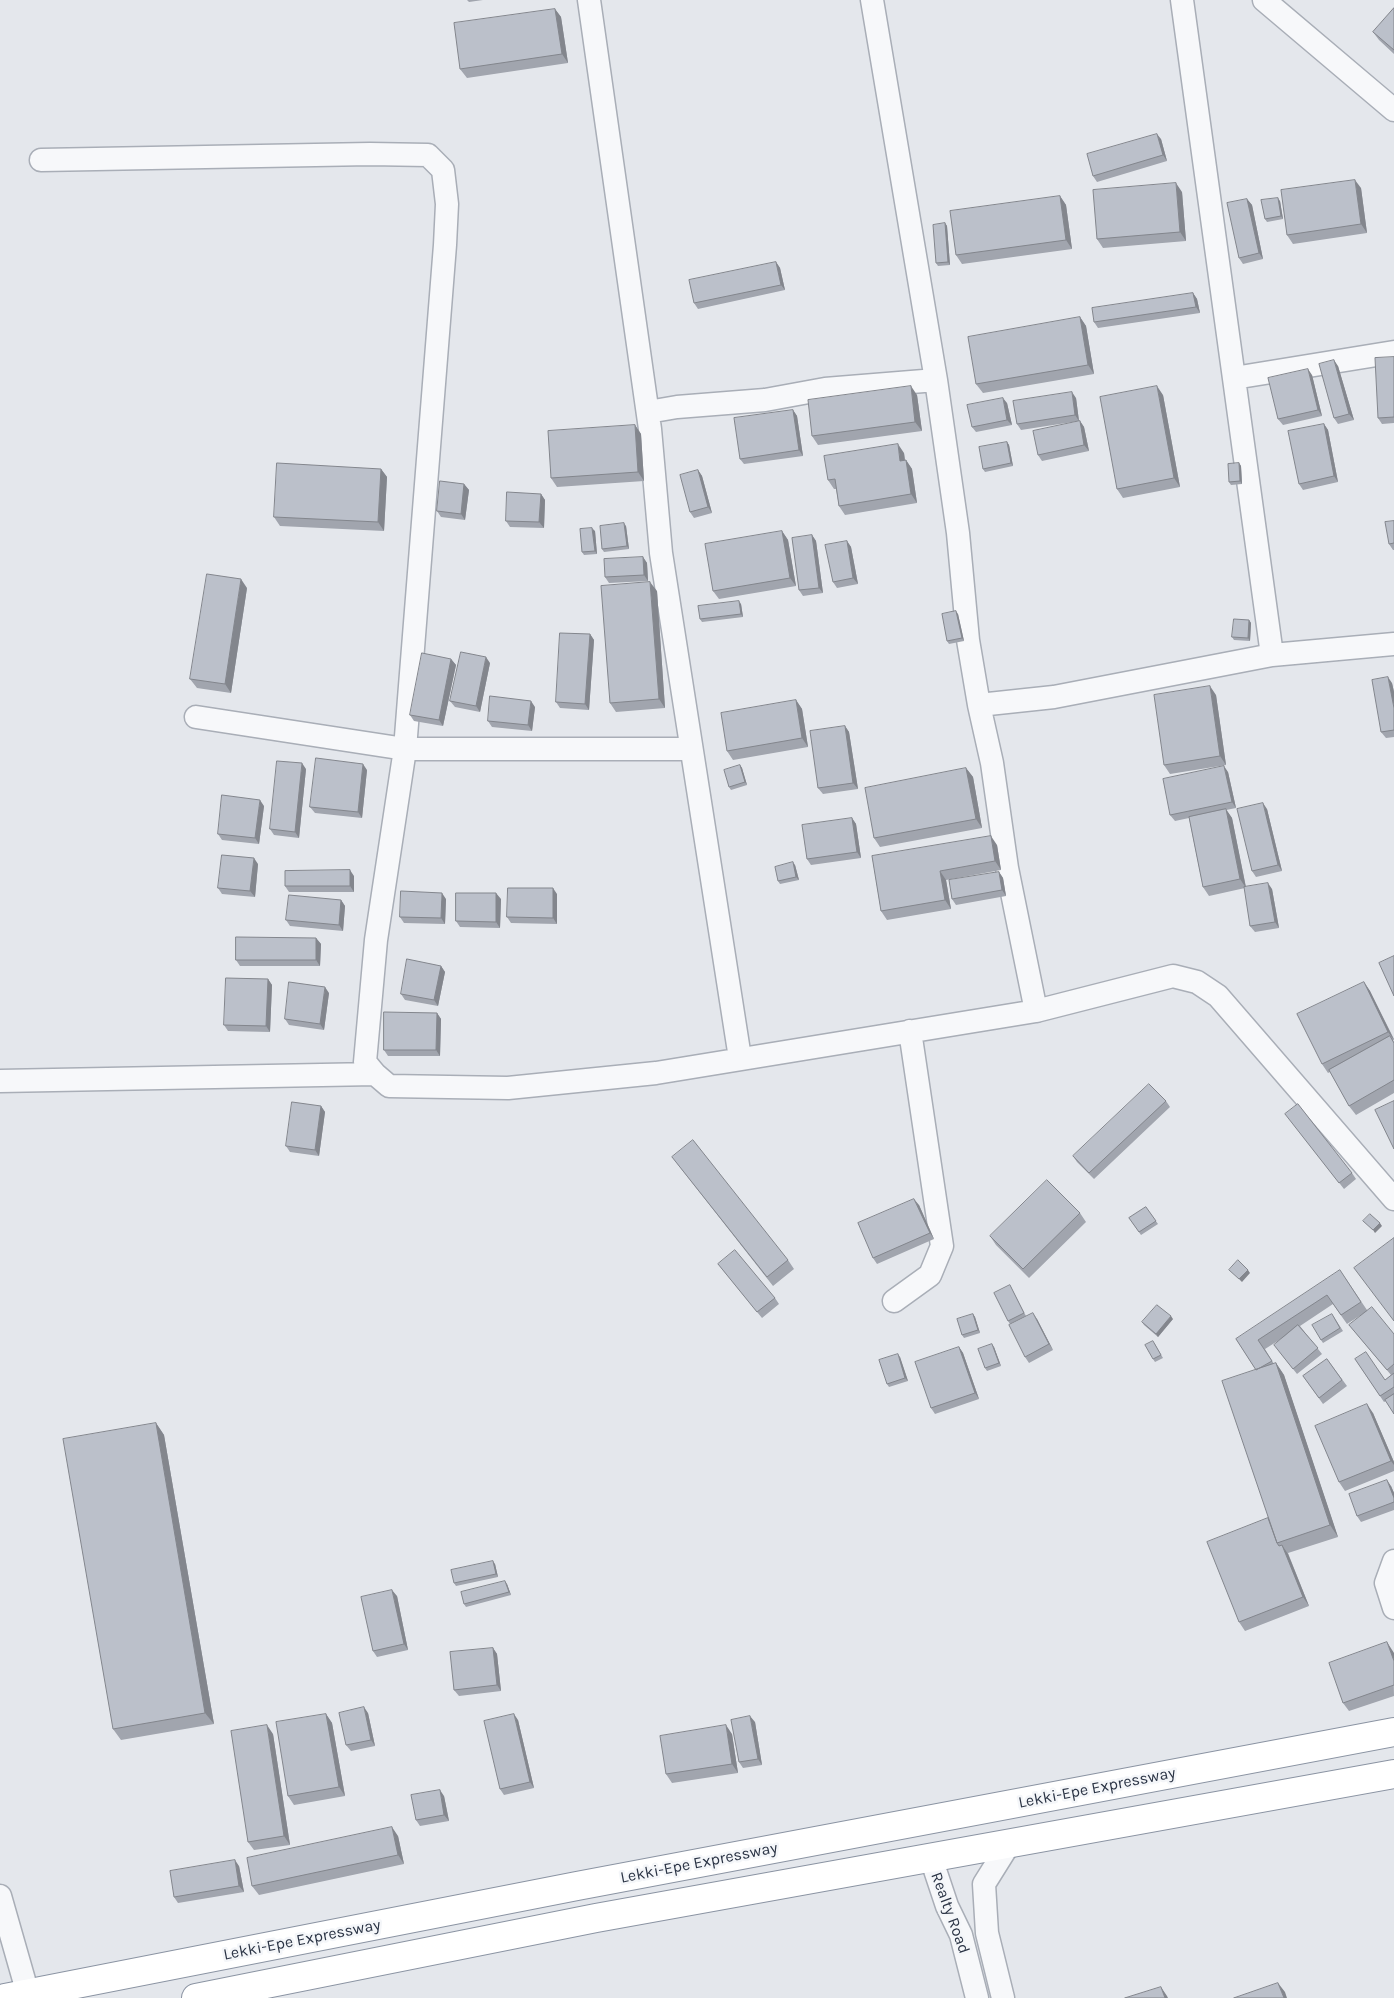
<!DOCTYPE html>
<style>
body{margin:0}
canvas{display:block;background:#e4e7ec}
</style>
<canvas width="1394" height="1998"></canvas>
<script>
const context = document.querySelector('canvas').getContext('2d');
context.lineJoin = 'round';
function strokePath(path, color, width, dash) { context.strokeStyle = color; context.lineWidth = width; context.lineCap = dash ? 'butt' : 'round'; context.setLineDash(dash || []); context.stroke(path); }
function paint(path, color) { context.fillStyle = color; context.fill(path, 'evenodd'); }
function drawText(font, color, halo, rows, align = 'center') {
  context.font = font + ' Karla,sans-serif'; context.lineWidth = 5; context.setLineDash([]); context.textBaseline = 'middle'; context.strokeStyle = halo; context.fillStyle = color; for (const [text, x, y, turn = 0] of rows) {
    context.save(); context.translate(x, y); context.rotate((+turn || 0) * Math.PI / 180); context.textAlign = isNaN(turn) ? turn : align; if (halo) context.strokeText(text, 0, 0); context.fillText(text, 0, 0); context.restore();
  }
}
const street = new Path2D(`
 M589 0 650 429 661 553 740 1058
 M872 0 936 380
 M1182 0 1272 655
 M1264 0 1394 110
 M41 160 370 154 428 155 443 170 447 204 445 245 405 749 376 940 365 1062 375 1074 389 1086 508 1088 656 1073 1036 1011 1173 976 1197 982 1218 996 1394 1199
 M1234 378 1394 352
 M648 412 677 407 765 400 825 389 936 380 958 533 968 640 979 705 992 763 1007 868 1036 1011
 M979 705 1054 697 1272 655 1394 644
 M196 717 405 749H690
 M0 1081 375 1074
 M894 1301 930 1275 942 1246 910 1031
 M1394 1561 1386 1583 1394 1608
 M931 1858 947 1906 961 1935 977 1998
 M0 1896 28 1994
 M1003 1998 987 1933 984 1884 1009 1844`);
const highway = new Path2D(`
 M5 1998 577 1886 1394 1732
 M196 1998 596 1918 1394 1774`);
strokePath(street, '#a9aeb7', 25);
strokePath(highway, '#8b94a3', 30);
strokePath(street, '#f7f8fa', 22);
strokePath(highway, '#fff', 28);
paint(new Path2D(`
 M467 0H483L469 2Z
 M1394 8V54L1379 40 1373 32Z
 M555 9 561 17 568 63 467 78 460 69Z
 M1161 139 1167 161 1097 182 1093 176Z
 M1361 188 1367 233 1293 244 1287 235Z
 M1182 192 1186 241 1103 248 1097 239Z
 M1060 196 1066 205 1072 249 962 264 956 255Z
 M1247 199 1252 205 1263 259 1243 264 1239 258Z
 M1280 201 1283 219 1267 222 1265 219Z
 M945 223 947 226 950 265 938 266 936 263Z
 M776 262 780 268 785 290 698 309 694 303Z
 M1193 293 1197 299 1200 313 1098 328 1094 322Z
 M1080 317 1086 326 1094 374 983 393 976 384Z
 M1394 357V423L1382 424 1378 418Z
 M1338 366 1354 420 1338 424 1334 418Z
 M1312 375 1322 416 1283 425 1278 419Z
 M917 395 922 431 818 445 812 436Z
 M1163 395 1180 487 1123 498 1117 489Z
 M1076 398 1079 421 1021 430 1017 424Z
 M1007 403 1012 425 976 432 972 427Z
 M793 410 797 416 803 456 744 464 740 459Z
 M1080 421 1084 427 1089 451 1042 461 1038 455Z
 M1324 424 1328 430 1338 482 1303 490 1299 484Z
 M635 425 641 434 644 481 557 487 551 478Z
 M1007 442 1009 445 1013 466 985 472 983 469Z
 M904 453 905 460H906L912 469 917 503 845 515 839 506 836 489H834L828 480Z
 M1239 463 1241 466 1242 484 1231 485 1229 482Z
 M381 469 387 477 384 531 280 526 274 517Z
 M698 470 702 476 712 513 694 518 690 512Z
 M464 484 469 490 465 520 441 517 437 511Z
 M541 494 545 500 544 528 510 527 506 521Z
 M1394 521V550H1393L1389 544Z
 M626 526 629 549 604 552 602 549Z
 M595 531 597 554 584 555 582 552Z
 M782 531 788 540 796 586 719 599 713 591Z
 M812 535 816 541 823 593 803 596 799 590Z
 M847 541 851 547 858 584 837 588 833 582Z
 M643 557 647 563 648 581 609 583 605 577Z
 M247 588 231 693 197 688 190 679Z
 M657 591 665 708 616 712 610 703Z
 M741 604 743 617 702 622 700 619Z
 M958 614 964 641 949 644 947 641Z
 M1249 620 1251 623 1250 641 1234 640 1232 637Z
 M590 634 594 640 589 710 560 708 556 702Z
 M451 659 456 665 443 726 414 721 410 715Z
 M490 663 480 712 455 707 450 701Z
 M1392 683 1394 692V737L1386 738 1381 732Z
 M1216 695 1226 765 1170 774 1164 765Z
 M796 700 802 709 808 747 733 760 727 751Z
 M535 707 532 731 492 727 488 721Z
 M845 726 849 732 858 789 823 794 818 788Z
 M740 765 742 768 747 785 731 790 729 787Z
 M966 768 973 777 982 828 880 847 874 838Z
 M306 769 299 838 274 835 270 829Z
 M367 770 362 818 315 813 310 807Z
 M1228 772 1236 808 1226 810 1232 818 1246 887 1272 889 1279 928 1255 932 1250 926 1245 888 1209 896 1203 887 1189 818 1175 821 1170 815Z
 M264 806 259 844 222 840 218 834Z
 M1267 809 1282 871 1256 877 1252 871Z
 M852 818 856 824 861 858 811 865 807 859Z
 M997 845 1001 870 946 880 951 909 887 920 881 911 872 856Z
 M258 864 255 897 222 894 218 888Z
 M795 865 799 880 780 884 778 881Z
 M999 872 1003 878 1006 896 956 905 952 899Z
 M354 876V892H289L285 886Z
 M557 894V924L511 923 507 917Z
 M446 899 445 924 404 923 400 917Z
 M501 899 500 928 460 927 456 921Z
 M341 900 345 906 343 931 290 926 286 920Z
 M316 938 321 944 320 966H240L236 960Z
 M441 966 445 972 438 1006 405 1000 401 994Z
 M268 979 272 985 270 1032 228 1031 224 1025Z
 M1364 982 1370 991 1394 1039 1393 1041 1394 1042V1093L1356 1115 1349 1106 1330 1072 1328 1073 1322 1064Z
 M329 993 324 1030 289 1025 285 1019Z
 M437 1013 441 1019 440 1056H388L384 1050Z
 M1166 1101 1170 1107 1094 1179 1077 1162 1073 1156Z
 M321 1106 325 1112 319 1156 290 1152 286 1146Z
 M1290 1120 1352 1173 1356 1179 1344 1189Z
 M672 1157 788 1260 794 1269 773 1286Z
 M919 1205 934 1239 877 1264 873 1258Z
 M1146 1207 1158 1224 1141 1235 1129 1218Z
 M1080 1213 1086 1222 1029 1278 996 1245 990 1236Z
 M718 1264 775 1298 779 1304 762 1318Z
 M1346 1279 1367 1310 1394 1334V1414L1386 1401 1384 1402 1355 1359 1385 1380 1391 1375 1349 1325 1364 1313 1347 1324 1333 1304 1300 1326 1322 1354 1297 1374 1274 1345 1284 1337 1265 1349 1274 1364 1276 1363 1284 1375 1338 1537 1288 1553 1309 1606 1245 1631 1239 1622 1268 1518 1256 1370 1236 1339Z
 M1010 1285 1026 1316 1010 1324 1008 1321Z
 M973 1314 975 1317 980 1333 964 1338 962 1335Z
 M1334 1317 1343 1331 1323 1343 1321 1340Z
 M1037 1319 1053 1350 1029 1363 1025 1357Z
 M1173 1319 1158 1337 1144 1325 1142 1322Z
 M1155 1344 1163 1358 1155 1362 1153 1359Z
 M959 1347 963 1353 979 1399 935 1414 931 1408Z
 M994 1347 1001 1366 987 1371 985 1368Z
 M900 1357 908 1381 889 1387 887 1384Z
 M1327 1359 1347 1386 1323 1404 1303 1376Z
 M1373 1413 1394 1462V1471L1345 1491 1339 1482Z
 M156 1423 164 1435 214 1724 121 1740 113 1729Z
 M1391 1486 1394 1493V1510L1361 1522 1357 1516Z
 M495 1564 498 1577 456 1586 454 1583Z
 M507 1584 511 1595 466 1607 464 1604Z
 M397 1596 408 1650 377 1657 373 1651Z
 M493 1648 497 1654 501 1691 459 1696 454 1690Z
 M1393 1651 1394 1696 1349 1711 1343 1703Z
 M368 1713 375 1746 351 1751 346 1745Z
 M326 1714 332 1723 345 1796 294 1805 288 1796Z
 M518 1720 534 1788 504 1795 500 1789Z
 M755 1722 762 1765 743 1768 739 1762Z
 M273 1734 290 1845 254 1850 248 1842Z
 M732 1734 738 1773 672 1783 666 1774Z
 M444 1796 449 1821 420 1826 416 1820Z
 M398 1836 404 1864 259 1895 252 1886Z
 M239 1866 244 1892 178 1903 174 1897Z`), '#a1a5ae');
paint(new Path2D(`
 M555 9 561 17 568 63 562 54Z
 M1157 134 1161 139 1167 161 1163 155Z
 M1355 180 1361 188 1367 233 1361 224Z
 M1176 183 1182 192 1186 241 1180 232Z
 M1060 196 1066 205 1072 249 1066 240Z
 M1278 198 1280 201 1283 219 1281 216Z
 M1247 199 1252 205 1263 259 1259 253Z
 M945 223 947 226 950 265 948 262Z
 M776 262 780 268 785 290 781 285Z
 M1193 293 1197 299 1200 313 1196 307Z
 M1080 317 1086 326 1094 374 1088 365Z
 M1334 360 1338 366 1354 420 1349 414Z
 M1308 369 1312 375 1322 416 1318 410Z
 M911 386 917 395 922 431 915 422Z
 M1157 386 1163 395 1180 487 1174 478Z
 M1072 392 1076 398 1079 421 1075 415Z
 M1003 398 1007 403 1012 425 1007 420Z
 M793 410 797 416 803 456 799 450Z
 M1080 421 1084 427 1089 451 1084 445Z
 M1324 424 1328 430 1338 482 1334 476Z
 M635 425 641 434 644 481 638 472Z
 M1007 442 1009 445 1013 466 1011 463Z
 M898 444 904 453 906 470 900 461Z
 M906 460 912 469 917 503 911 494Z
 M1239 463 1241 466 1242 484 1240 481Z
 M381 469 387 477 384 531 378 522Z
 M698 470 702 476 712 513 708 507Z
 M464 484 469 490 465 520 461 514Z
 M541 494 545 500 544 528 539 522Z
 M624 523 626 526 629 549 627 546Z
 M592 528 595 531 597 554 595 551Z
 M782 531 788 540 796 586 790 578Z
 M812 535 816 541 823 593 819 588Z
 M847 541 851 547 858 584 853 578Z
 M643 557 647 563 648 581 644 575Z
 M241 579 247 588 231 693 225 684Z
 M650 582 657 591 665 708 659 699Z
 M739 601 741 604 743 617 741 614Z
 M956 611 958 614 964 641 962 638Z
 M1249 620 1251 623 1250 641 1248 638Z
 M590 634 594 640 589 710 585 704Z
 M486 657 490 663 480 712 476 706Z
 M451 659 456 665 443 726 439 720Z
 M1388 677 1392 683 1394 692V708Z
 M1210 686 1216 695 1226 765 1220 756Z
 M796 700 802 709 808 747 802 738Z
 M531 701 535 707 532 731 528 725Z
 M845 726 849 732 858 789 853 783Z
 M302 763 306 769 299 838 295 832Z
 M363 764 367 770 362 818 358 812Z
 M740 765 742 768 747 785 745 782Z
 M1224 766 1228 772 1236 808 1232 802Z
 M966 768 973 777 982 828 976 819Z
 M260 800 264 806 259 844 255 838Z
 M1263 803 1267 809 1282 871 1278 865Z
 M1226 809 1232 818 1246 888 1240 879Z
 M852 818 856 824 861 858 857 852Z
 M991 836 997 845 1001 870 995 861Z
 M254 858 258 864 255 897 250 891Z
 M793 862 795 865 799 880 796 877Z
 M350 870 354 876V892L350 886Z
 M940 871 946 880 951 909 945 900Z
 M999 872 1003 878 1006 896 1002 890Z
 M1268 883 1272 889 1279 928 1275 922Z
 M553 888 557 894V924L553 918Z
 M442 893 446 899 445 924 441 918Z
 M496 893 501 899 500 928 496 922Z
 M341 900 345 906 343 931 339 925Z
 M316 938 321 944 320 966 316 960Z
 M441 966 445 972 438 1006 434 1000Z
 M268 979 272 985 270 1032 266 1026Z
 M1364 982 1370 991 1394 1040 1388 1032Z
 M325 987 329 993 324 1030 320 1024Z
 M437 1013 441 1019 440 1056 436 1050Z
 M321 1106 325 1112 319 1156 315 1150Z
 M914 1199 919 1205 934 1239 930 1233Z
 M1380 1223 1382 1226 1375 1233 1373 1230Z
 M1248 1270 1250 1273 1242 1282 1239 1279Z
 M1033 1313 1037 1319 1053 1350 1049 1344Z
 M973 1314 975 1317 980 1333 978 1330Z
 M1171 1316 1173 1319 1158 1337 1156 1334Z
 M992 1344 994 1347 1001 1366 999 1363Z
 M959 1347 963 1353 979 1399 975 1393Z
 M898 1354 900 1357 908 1381 905 1378Z
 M1276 1363 1284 1375 1338 1537 1330 1525Z
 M1367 1404 1373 1413 1394 1462V1465L1391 1461Z
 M156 1423 164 1435 214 1724 205 1713Z
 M1387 1480 1391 1486 1394 1493V1498Z
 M1282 1545 1288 1554 1309 1606 1303 1597Z
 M493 1561 495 1564 498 1577 496 1574Z
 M505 1581 507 1584 511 1595 509 1592Z
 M392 1590 397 1596 408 1650 404 1644Z
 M1387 1642 1394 1653V1661Z
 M493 1648 497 1654 501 1691 497 1685Z
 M364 1707 368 1713 375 1746 371 1740Z
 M326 1714 332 1723 345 1796 339 1787Z
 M514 1714 518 1720 534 1788 530 1782Z
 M750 1716 755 1722 762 1765 758 1759Z
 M267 1725 273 1734 290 1845 284 1836Z
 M726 1725 732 1734 738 1773 732 1764Z
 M440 1790 444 1796 449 1821 444 1815Z
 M392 1827 398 1836 404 1864 398 1855Z
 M235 1860 239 1866 244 1892 239 1886Z
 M1278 1983 1285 1992 1287 1998H1284Z
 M1161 1987 1167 1996 1168 1998H1165Z`), '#83868d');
const building = new Path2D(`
 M1394 8V50L1373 32Z
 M555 9 562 54 460 69 454 23Z
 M1157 134 1163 155 1093 176 1087 154Z
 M1355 180 1361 224 1287 235 1281 190Z
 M1176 183 1180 232 1097 239 1093 190Z
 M1060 196 1066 240 956 255 950 211Z
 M1278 198 1281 216 1265 219 1261 200Z
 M1247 199 1259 253 1239 258 1227 203Z
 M945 223 948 262 936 263 933 225Z
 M776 262 781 285 694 303 689 280Z
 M1193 293 1196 307 1094 322 1092 308Z
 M1080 317 1088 365 976 384 968 337Z
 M1394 357V417L1378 418 1375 358Z
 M1334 360 1349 414 1334 418 1319 364Z
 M1308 369 1318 410 1278 419 1268 378Z
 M911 386 915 422 812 436 808 400Z
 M1157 386 1174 478 1117 489 1100 397Z
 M1072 392 1075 415 1017 424 1013 401Z
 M1003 398 1007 420 972 427 967 405Z
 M793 410 799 450 740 459 734 418Z
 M1080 421 1084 445 1038 455 1033 431Z
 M1324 424 1334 476 1299 484 1288 431Z
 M635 425 638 472 551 478 548 431Z
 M1007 442 1011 463 983 469 979 447Z
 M898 444 900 461 906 460 911 494 839 506 835 479 828 480 824 456Z
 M277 463 381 469 378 522 274 517Z
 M1239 463 1240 481 1229 482 1228 464Z
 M698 470 708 507 690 512 680 475Z
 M440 481 464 484 461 514 437 511Z
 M507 492 541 494 539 522 506 521Z
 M1394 521V543L1389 544 1385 522Z
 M624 523 627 546 602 549 600 526Z
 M592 528 595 551 582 552 580 529Z
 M782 531 790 578 713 591 705 544Z
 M812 535 819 588 799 590 792 538Z
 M847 541 853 578 833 582 825 545Z
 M643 557 644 575 605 577 604 559Z
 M207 574 241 579 225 684 190 679Z
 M650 582 659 699 610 703 601 586Z
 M739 601 741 614 700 619 698 606Z
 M956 611 962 638 947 641 942 614Z
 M1234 619 1249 620 1248 638 1232 637Z
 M560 633 590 634 585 704 556 702Z
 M461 652 486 657 476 706 450 701Z
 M422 653 451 659 439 720 410 715Z
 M1388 677 1394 708V730L1381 732 1372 680Z
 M1210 686 1220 756 1164 765 1154 695Z
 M490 696 531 701 528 725 488 721Z
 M796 700 802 738 727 751 721 713Z
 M845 726 853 783 818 788 810 731Z
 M316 758 363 764 358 812 310 807Z
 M277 761 302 763 295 832 270 829Z
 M740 765 745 782 729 787 724 770Z
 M1224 766 1232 802 1170 815 1163 779Z
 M966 768 976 819 874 838 865 788Z
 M222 795 260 800 255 838 218 834Z
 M1263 803 1278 865 1252 871 1237 809Z
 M1226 809 1240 879 1203 887 1189 817Z
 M852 818 857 852 807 859 802 825Z
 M991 836 995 861 940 871 945 900 881 911 872 856Z
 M222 855 254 858 250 891 218 888Z
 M793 862 796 877 778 881 775 867Z
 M350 870V886H285V871Z
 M999 872 1002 890 952 899 949 880Z
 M1268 883 1275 922 1250 926 1244 887Z
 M508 888H553V918L507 917Z
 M401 891 442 893 441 918 400 917Z
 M456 893H496V922L456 921Z
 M289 895 341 900 339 925 286 920Z
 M236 937 316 938V960H236Z
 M1394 956V996L1379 963Z
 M407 959 441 966 434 1000 401 994Z
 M226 978 268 979 266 1026 224 1025Z
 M289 982 325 987 320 1024 285 1019Z
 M1364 982 1388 1032 1322 1064 1297 1014Z
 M384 1012 437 1013 436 1050H384Z
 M1390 1036 1394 1043V1080L1349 1106 1329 1070Z
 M1149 1084 1166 1101 1089 1173 1073 1156Z
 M1394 1101V1149L1375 1110Z
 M292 1102 321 1106 315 1150 286 1146Z
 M1298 1104 1352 1173 1339 1183 1285 1114Z
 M693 1140 788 1260 767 1277 672 1157Z
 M1047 1180 1080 1213 1023 1269 990 1236Z
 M914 1199 930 1233 873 1258 858 1223Z
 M1146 1207 1156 1221 1139 1232 1129 1218Z
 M1370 1214 1380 1223 1373 1230 1363 1221Z
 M1394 1238V1321L1354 1268Z
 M735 1250 775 1298 757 1312 718 1264Z
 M1238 1260 1248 1270 1239 1279 1229 1270Z
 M1340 1270 1361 1302 1341 1315 1327 1295 1258 1340 1272 1361 1256 1370 1236 1339Z
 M1010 1285 1024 1313 1008 1321 994 1293Z
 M1157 1305 1171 1316 1156 1334 1142 1322Z
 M1372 1307 1394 1334V1364L1387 1370 1349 1325Z
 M1033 1313 1049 1344 1025 1357 1009 1325Z
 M973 1314 978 1330 962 1335 957 1319Z
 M1332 1314 1340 1328 1321 1340 1312 1325Z
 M1298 1325 1318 1348 1293 1369 1274 1345Z
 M1153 1341 1161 1355 1153 1359 1145 1345Z
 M992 1344 999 1363 985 1368 978 1349Z
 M959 1347 975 1393 931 1408 915 1362Z
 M1366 1352 1385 1380 1394 1373V1387L1380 1396 1355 1359Z
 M898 1354 905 1378 887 1384 879 1360Z
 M1327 1359 1342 1380 1319 1398 1303 1376Z
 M1276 1363 1330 1525 1277 1543 1222 1381Z
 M1394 1394V1414L1385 1400Z
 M1367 1404 1391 1461 1339 1482 1315 1426Z
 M156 1423 205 1713 113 1729 63 1439Z
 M1387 1480 1394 1498V1502L1357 1516 1349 1494Z
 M1268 1518 1277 1543 1279 1546 1282 1545 1303 1597 1239 1622 1207 1542Z
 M493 1561 496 1574 454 1583 451 1570Z
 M505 1581 509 1592 464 1604 461 1592Z
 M392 1590 404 1644 373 1651 361 1597Z
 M1387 1642 1394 1661V1685L1343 1703 1329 1663Z
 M493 1648 497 1685 454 1690 450 1652Z
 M364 1707 371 1740 346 1745 339 1713Z
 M326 1714 339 1787 288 1796 276 1722Z
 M514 1714 530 1782 500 1789 484 1721Z
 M750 1716 758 1759 739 1762 731 1720Z
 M267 1725 284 1836 248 1842 231 1731Z
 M726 1725 732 1764 666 1774 660 1736Z
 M440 1790 444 1815 416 1820 411 1795Z
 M392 1827 398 1855 252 1886 247 1858Z
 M235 1860 239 1886 174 1897 170 1871Z
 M1278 1983 1284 1998H1234Z
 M1161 1987 1165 1998H1125Z`);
paint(building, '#bbc0ca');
strokePath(building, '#83868d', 1);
drawText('16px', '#2b3445', '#f4f6f9', [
 ["Lekki-Epe Expressway",1097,1788,-11],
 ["Lekki-Epe Expressway",699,1863,-11],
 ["Realty Road",950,1913,70],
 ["Lekki-Epe Expressway",302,1940,-11]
]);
</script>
